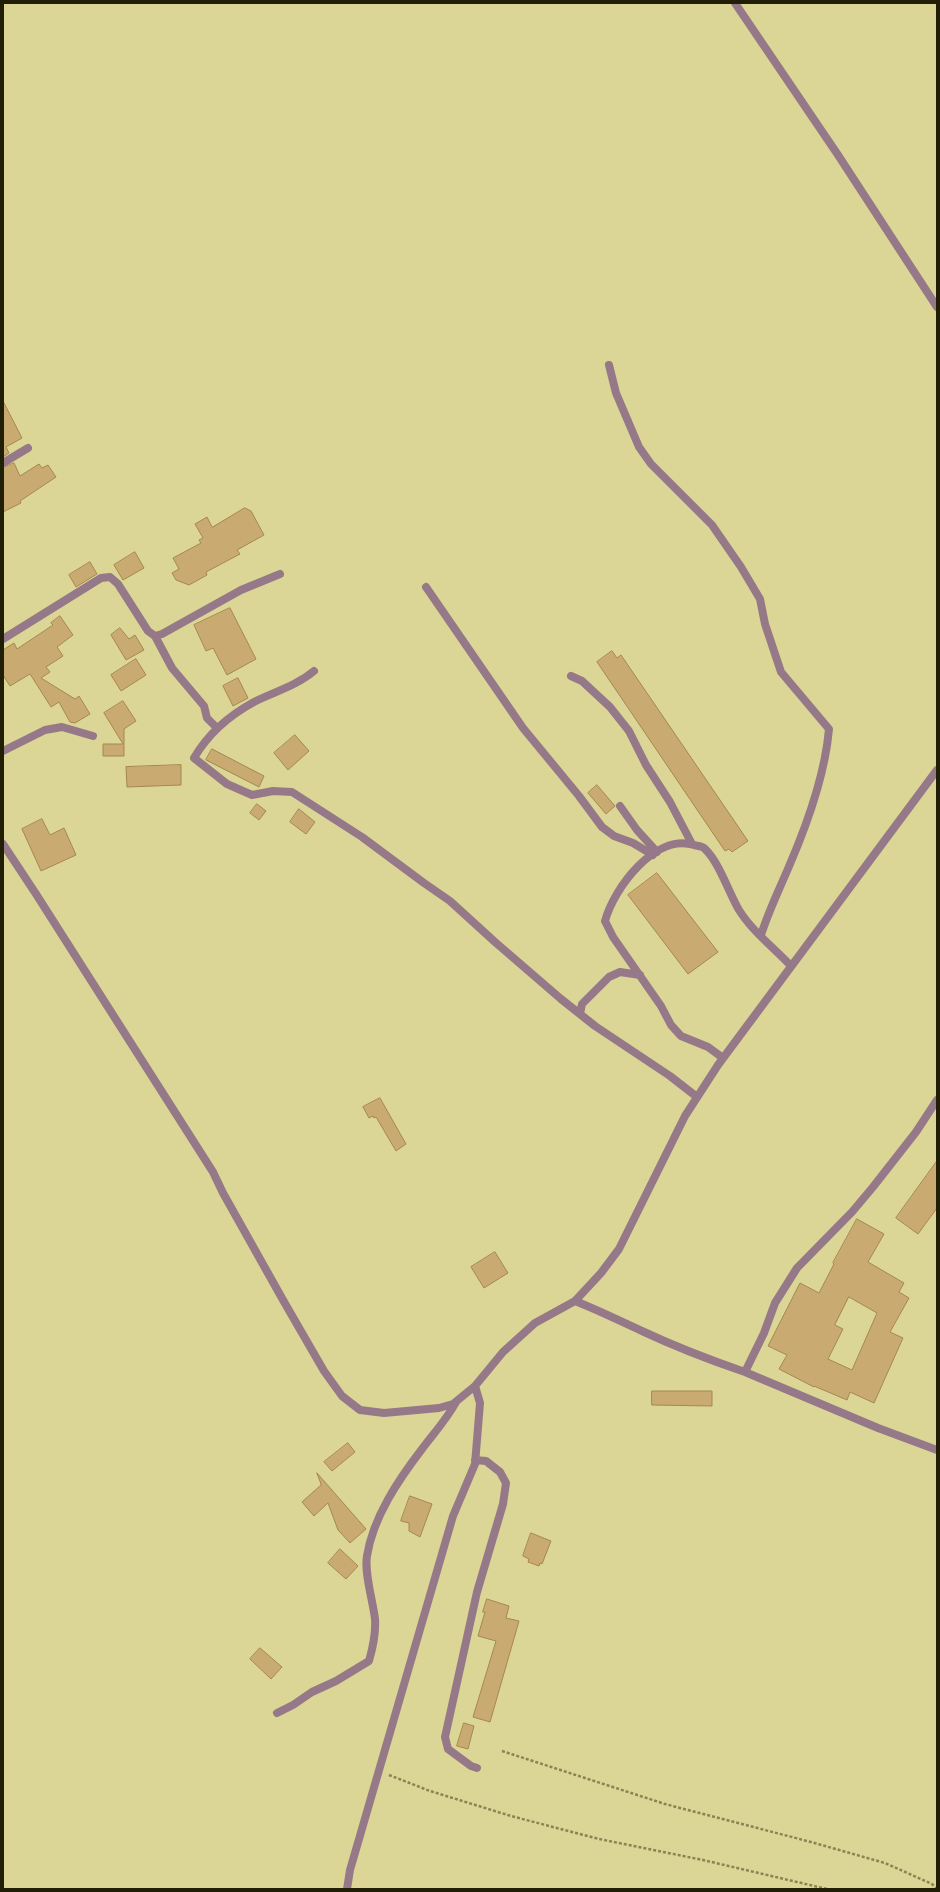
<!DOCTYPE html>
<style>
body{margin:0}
#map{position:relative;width:940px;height:1892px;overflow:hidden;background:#dcd696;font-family:Ubuntu,sans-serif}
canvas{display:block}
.frame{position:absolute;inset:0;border:4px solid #201e04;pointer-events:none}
</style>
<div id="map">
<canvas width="940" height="1892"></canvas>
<div class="frame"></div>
</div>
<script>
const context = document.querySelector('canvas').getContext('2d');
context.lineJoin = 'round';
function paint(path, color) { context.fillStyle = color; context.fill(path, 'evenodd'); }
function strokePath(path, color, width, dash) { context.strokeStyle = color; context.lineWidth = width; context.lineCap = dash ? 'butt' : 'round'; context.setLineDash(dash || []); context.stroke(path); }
const building = new Path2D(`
 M3 401 22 438 6 447 9 453 3 457Z
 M14 463 20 476 39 464 42 468 48 465 56 477 20 501 21 503 3 512V468Z
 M245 508 251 511 264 535 237 550 240 554 206 572 207 575 189 585 176 580 172 573 179 569 173 558 201 543 199 540 203 538 195 524 207 517 212 527Z
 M135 552 144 568 123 580 114 565Z
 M90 562 97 574 76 587 69 575Z
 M230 608 256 659 227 675 213 648 206 651 194 625Z
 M60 616 73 635 57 647 63 656 46 667 50 672 41 678 75 699 79 696 90 714 75 723 70 722 59 702 51 707 30 674 10 686 3 675V650L14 643 17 649 53 625 51 623Z
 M120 628 129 639 135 635 144 650 126 660 111 635Z
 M612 651 617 658 621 655 748 841 732 852 729 849 725 851 597 662Z
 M136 659 146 675 121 691 111 675Z
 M238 678 248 698 233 706 223 686Z
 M123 701 136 721 124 729V756H103V744H123L104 713Z
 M295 735 309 751 288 770 274 753Z
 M212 749 264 776 259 787 206 760Z
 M181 765V785L127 787 126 767Z
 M597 785 615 806 606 814 588 793Z
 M257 804 266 811 259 820 250 813Z
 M299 809 315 822 306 834 290 822Z
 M42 819 50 835 64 828 76 855 41 871 22 829Z
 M657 873 718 952 688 974 628 895Z
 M380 1098 406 1144 396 1151 376 1117 374 1118 373 1116 369 1118 363 1107Z
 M937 1161V1208L918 1234 896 1218Z
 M857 1219 884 1234 868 1262 904 1283 899 1292 909 1298 890 1332 903 1338 874 1403 850 1392 847 1400 814 1386V1387L779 1369 787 1355 768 1346 800 1283 819 1293 834 1264 833 1263ZM849 1297 877 1313 852 1370 828 1359 843 1329 835 1325Z
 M495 1252 508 1273 484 1288 471 1267Z
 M652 1391H712V1406L652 1405Z
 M348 1443 355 1452 332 1471 324 1462Z
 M317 1473 366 1529 350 1543 338 1530 328 1503 314 1516 302 1502 321 1485Z
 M410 1496 432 1504 420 1537 409 1531V1523L401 1521Z
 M531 1533 551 1541 542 1564 540 1563 539 1566 528 1562 529 1559 523 1556Z
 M340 1549 358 1566 346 1579 328 1563Z
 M487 1599 509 1606 506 1618 519 1621 490 1722 473 1717 496 1641 478 1636 485 1612H483Z
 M260 1648 282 1667 271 1679 250 1659Z
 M464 1723 474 1726 468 1749 457 1746Z`);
paint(building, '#c9ab71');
strokePath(building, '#a4874e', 1);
strokePath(new Path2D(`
 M502 1751 665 1804 811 1842 885 1863 932 1884 937 1889
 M389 1775 430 1791 511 1816 599 1839 703 1860 827 1889`), '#888455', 2.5, [3, 2]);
strokePath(new Path2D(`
 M735 3 838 155 937 307
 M609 365 616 393 639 447 651 464 712 525 741 567 760 599 765 624 781 672 829 729C825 775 808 822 790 864 780 888 769 910 761 935
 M3 463 28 448
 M426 587 523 728 579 796 602 827 614 836 633 843 653 855
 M155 636 162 634 241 590 280 574
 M3 639 101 578 110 577 118 584 148 631 155 636 172 668 204 706 207 718 217 728
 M314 671C296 686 274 692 254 702 230 715 208 734 194 758L227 784 252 795 273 791 292 792 362 837 424 883 450 901 495 942 561 999 595 1026 670 1076 697 1097
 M571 676 582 681 610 707 629 731 646 765 670 802 692 844
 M3 751 45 730 62 727 93 736
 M620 806 637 830 657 852
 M3 844 36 894 213 1172 223 1193 283 1300 324 1371 342 1396 360 1410 384 1413 439 1408 453 1404 475 1386
 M580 1014 582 1004 609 977 620 972 640 975
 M723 1058 708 1047 681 1036 671 1025 661 1006 613 937 605 921C614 888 655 833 694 845 697 846 703 846 705 849 719 862 729 893 739 910 752 931 774 948 791 966
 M575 1301C598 1310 620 1321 642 1331 676 1347 710 1360 745 1372L764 1333 775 1303 797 1268 852 1212 873 1187 916 1132 937 1100
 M745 1372 878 1428 937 1450
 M475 1460 486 1461 500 1472 506 1483 503 1504 477 1592 445 1737 448 1749 471 1766 477 1768
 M277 1713 293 1705 312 1692 336 1681 369 1661C373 1647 376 1633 375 1619 373 1601 364 1573 367 1556 373 1517 399 1479 422 1449 434 1433 447 1419 456 1402
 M347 1889 350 1870 453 1516 475 1464 480 1403 475 1386 503 1352 535 1323 575 1301 601 1273 619 1249 685 1116 718 1065 937 770`), '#967989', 8);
</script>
